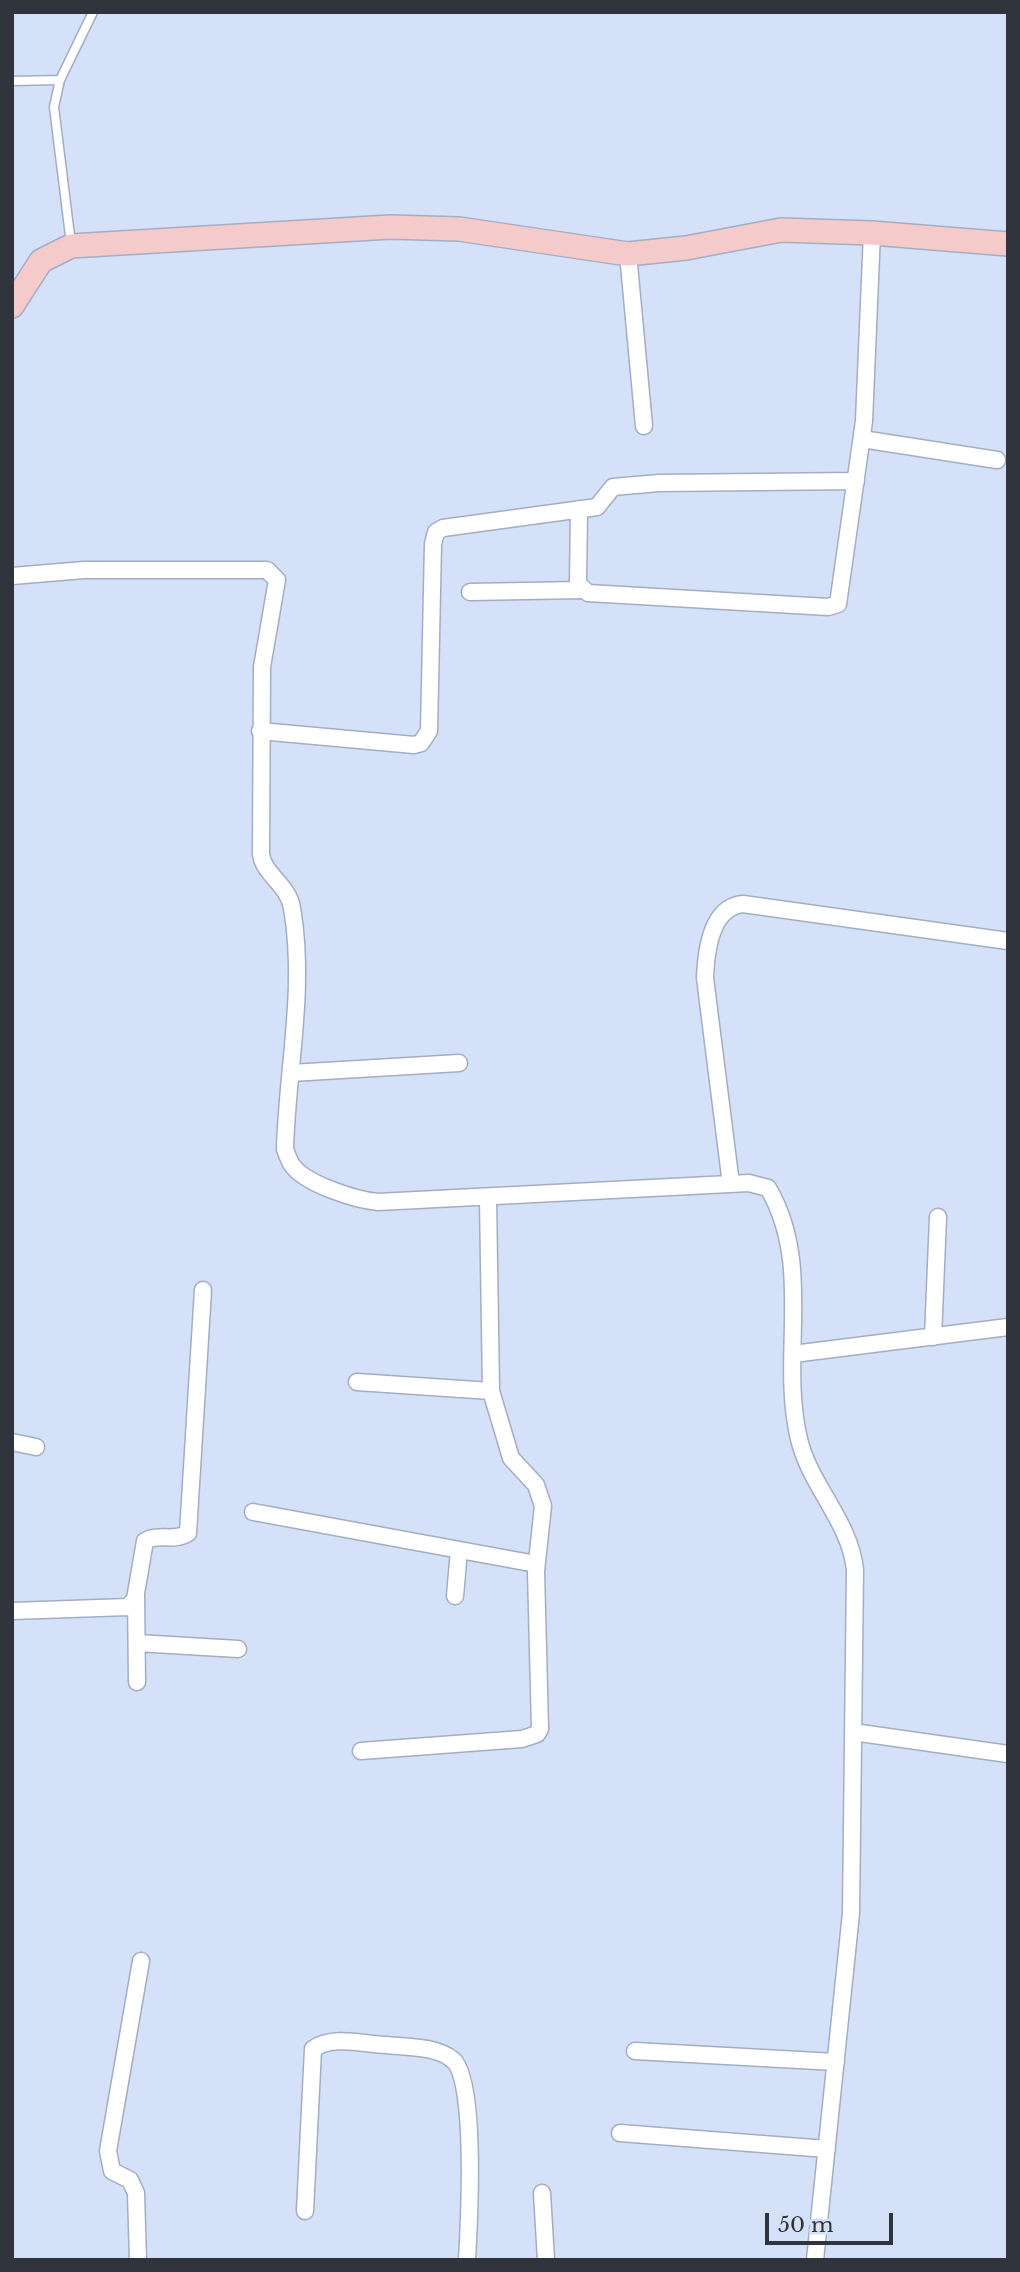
<!DOCTYPE html>
<style>
body{margin:0}
#map{position:relative;width:1020px;height:2272px;overflow:hidden;background:#d4e1f8;font-family:"Libre Baskerville",serif}
canvas{display:block}
.frame{position:absolute;inset:0;border:14px solid #2f343d;pointer-events:none}
.scale{position:absolute;left:765px;top:2213px;width:128px;height:32px;box-sizing:border-box;border:4px solid #2f343d;border-top:0;padding-left:9px;font-size:21px;line-height:24px;white-space:nowrap;color:#2f343d;-webkit-text-stroke:5px #d4e1f8;paint-order:stroke}
</style>
<div id="map">
<canvas width="1020" height="2272"></canvas>
<div class="frame"></div>
<div class="scale">50 m</div>
</div>
<script>
const context = document.querySelector('canvas').getContext('2d');
context.lineJoin = 'round';
function strokePath(path, color, width, dash) { context.strokeStyle = color; context.lineWidth = width; context.lineCap = dash ? 'butt' : 'round'; context.setLineDash(dash || []); context.stroke(path); }
const lane = new Path2D(`
 M12 81 60 80
 M71 244 54 107 60 80 93 12`);
const street = new Path2D(`
 M628 254 644 426
 M862 439 997 460
 M579 509 578 584 588 593 828 607 838 604 864 421 872 233
 M12 576 84 570H267L277 580 262 667 261 854C263 874 288 884 292 908 306 988 287 1070 285 1149 287 1154 289 1161 292 1165 305 1184 356 1200 378 1202L749 1183 768 1188C814 1266 779 1356 799 1439 810 1486 850 1521 855 1570L851 1913 815 2260
 M470 592 581 590
 M260 731 414 745 421 743 429 731 433 544 436 532 443 528 597 507 613 487 659 483 856 481
 M291 1073 459 1063
 M731 1184 705 978C706 951 711 907 743 904L1008 941
 M933 1337 938 1217
 M793 1354 1008 1327
 M357 1382 491 1391
 M12 1442 36 1447
 M253 1512 536 1564
 M136 1594 137 1682
 M455 1596 459 1550
 M12 1611 128 1607 135 1599 145 1541C158 1533 175 1542 188 1533L203 1290
 M137 1643 238 1649
 M853 1732 1008 1754
 M361 1751 522 1739 537 1734 540 1729 536 1571 543 1506 536 1485 511 1458 491 1391 488 1198
 M635 2051 836 2062
 M620 2133 827 2149
 M542 2193 546 2260
 M305 2211 313 2049C332 2035 364 2044 386 2045 406 2047 437 2046 453 2060 477 2080 469 2225 467 2260
 M138 2260 136 2193 130 2180 112 2171 108 2151 141 1961`);
const secondary = new Path2D(`
 M12 306 41 261 71 246 390 227 459 229 628 254 686 248 781 230 872 233 1008 244`);
strokePath(lane, '#a2aec4', 11);
strokePath(street, '#a2aec4', 19);
strokePath(secondary, '#a2aec4', 26);
strokePath(lane, '#fff', 8);
strokePath(street, '#fff', 16);
strokePath(secondary, '#f5caca', 23);
</script>
